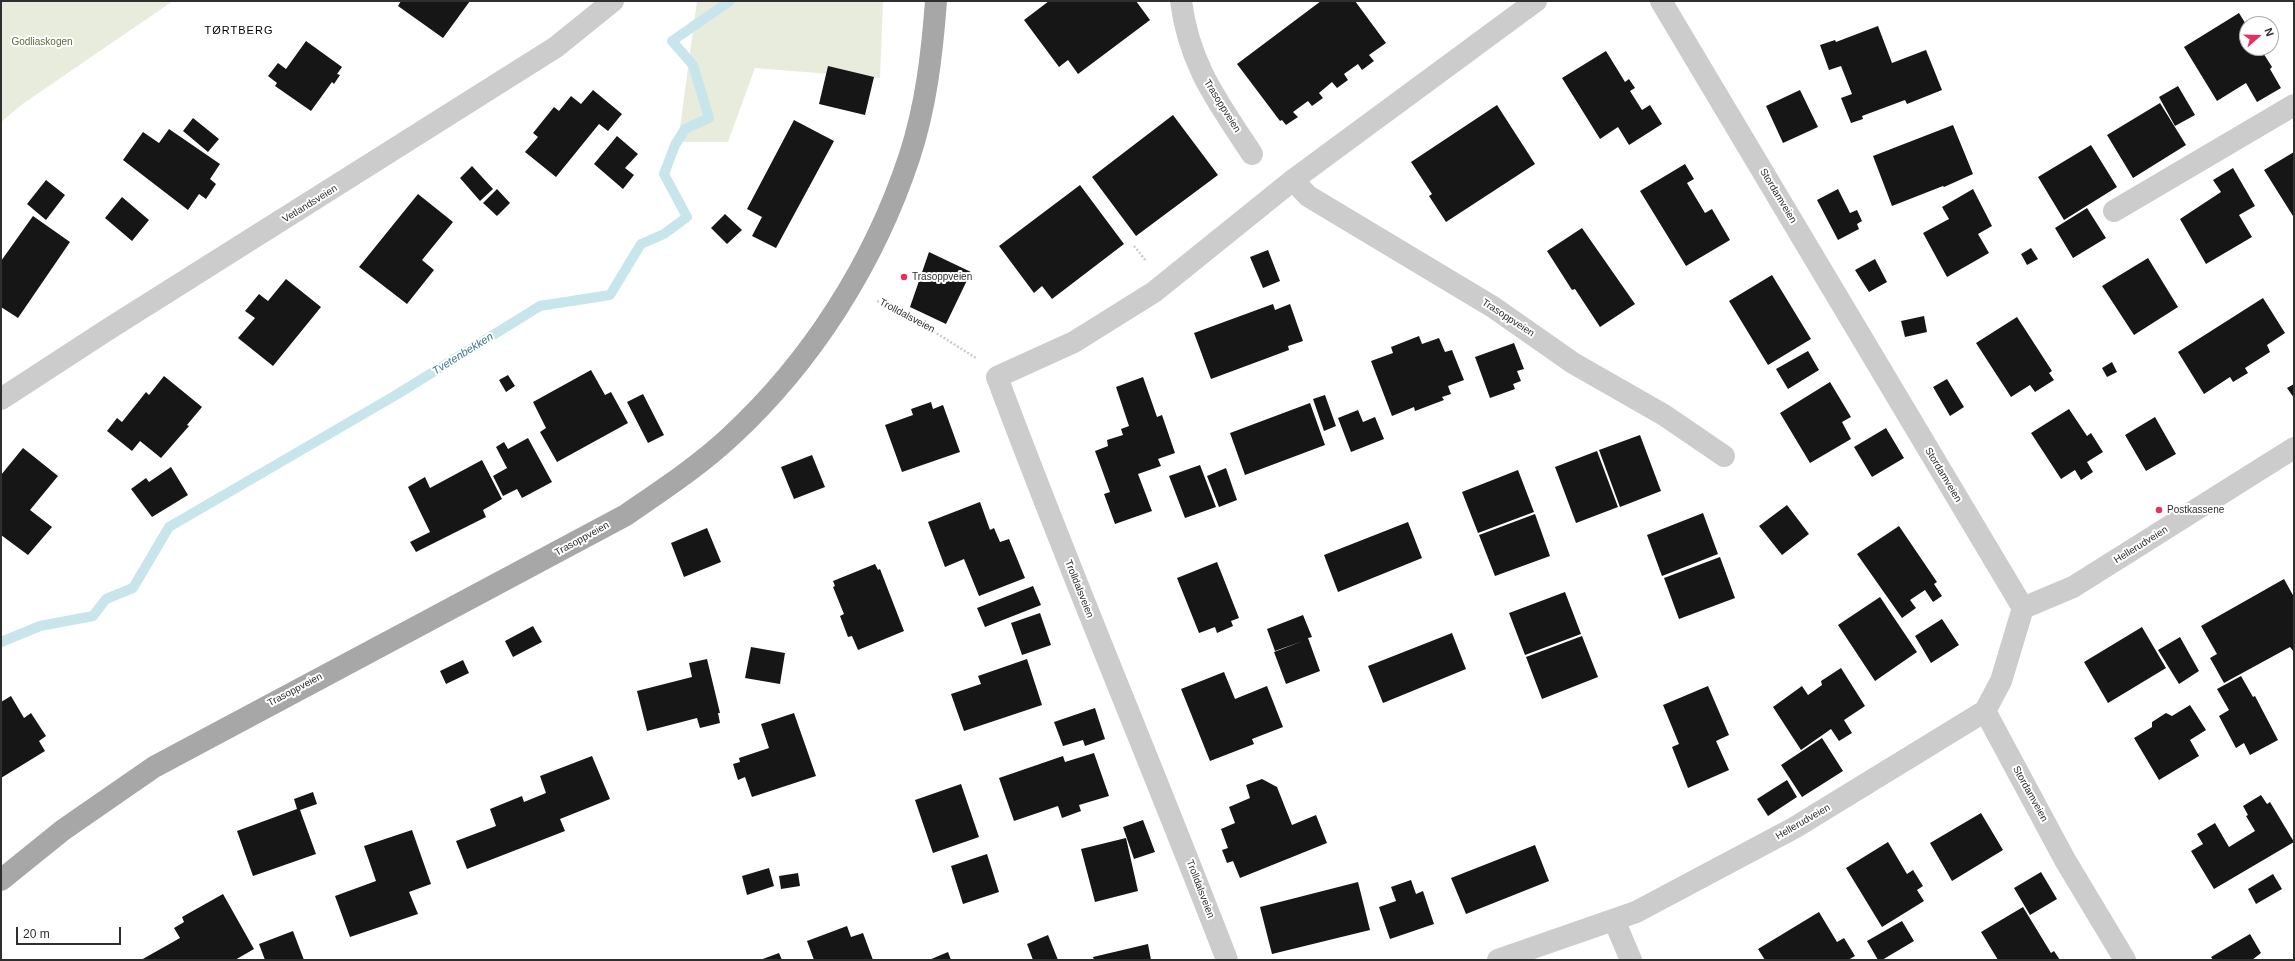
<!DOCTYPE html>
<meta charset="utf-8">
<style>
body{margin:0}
#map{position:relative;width:2295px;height:961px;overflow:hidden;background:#fff;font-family:Helvetica,sans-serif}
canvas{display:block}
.frame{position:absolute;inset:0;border:2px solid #2f2f2f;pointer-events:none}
.north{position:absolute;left:2239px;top:16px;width:40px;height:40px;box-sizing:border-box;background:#fff;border:1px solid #acacac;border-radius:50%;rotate:70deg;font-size:11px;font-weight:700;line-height:16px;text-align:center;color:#2f2f2f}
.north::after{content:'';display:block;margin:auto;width:14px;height:18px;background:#e43260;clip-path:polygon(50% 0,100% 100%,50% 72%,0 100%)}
.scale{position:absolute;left:16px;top:927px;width:105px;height:18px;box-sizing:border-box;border:2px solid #2f2f2f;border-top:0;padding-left:5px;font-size:12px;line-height:14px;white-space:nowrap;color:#2f2f2f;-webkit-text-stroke:3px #fff;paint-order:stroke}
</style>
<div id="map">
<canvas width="2295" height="961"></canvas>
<div class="frame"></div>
<div class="north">N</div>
<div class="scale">20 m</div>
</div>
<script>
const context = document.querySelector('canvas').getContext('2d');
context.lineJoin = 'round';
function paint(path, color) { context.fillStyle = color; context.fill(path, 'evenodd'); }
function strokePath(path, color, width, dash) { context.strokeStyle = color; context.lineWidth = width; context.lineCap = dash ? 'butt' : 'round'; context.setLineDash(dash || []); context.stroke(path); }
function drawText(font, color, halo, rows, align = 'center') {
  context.font = font + ' Helvetica,sans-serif'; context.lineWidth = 4; context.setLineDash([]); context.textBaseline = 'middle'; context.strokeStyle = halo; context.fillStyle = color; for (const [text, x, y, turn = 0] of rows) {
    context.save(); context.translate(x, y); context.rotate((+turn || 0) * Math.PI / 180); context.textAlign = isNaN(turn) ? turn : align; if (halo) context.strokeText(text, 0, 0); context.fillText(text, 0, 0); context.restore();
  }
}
paint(new Path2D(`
 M1 1H173L24 103 1 122Z
 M697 1H883L880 78 755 68 728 142H678Z`), '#e8ecdd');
strokePath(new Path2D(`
 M1 642 40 626 93 616 106 599 133 588 169 527 396 395 540 306 610 295 641 244 664 234 687 217 664 174 675 145 685 129 709 118 693 65 672 41 730 1`), '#c9e5ec', 10);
paint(new Path2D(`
 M401 1H470L443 38 398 6Z
 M1049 1H1136L1150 20 1078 74 1068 60 1059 67 1024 20Z
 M1321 1H1355L1386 43 1369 55 1374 61 1362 70 1358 64 1344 74 1348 80 1337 88 1332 82 1319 93 1323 98 1312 106 1308 101 1293 112 1298 117 1286 125 1282 120 1280 121 1237 64Z
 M2239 13 2247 26V48H2260L2272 67 2270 69 2281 88 2257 102 2246 83 2217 101 2184 47Z
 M1878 26 1892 63 1926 50 1942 90 1907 104 1905 100 1862 116 1863 119 1851 123 1841 98 1852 94 1841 66 1829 70 1820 45 1835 40 1836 42Z
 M306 41 342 67 337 74 340 75 334 84 332 82 311 111 275 86 277 83 268 76 278 63 286 69Z
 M1606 51 1625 82 1629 79 1635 88 1630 91 1642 110 1650 105 1662 124 1629 145 1618 127 1600 139 1562 78Z
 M828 66 874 77 865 115 819 104Z
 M2178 86 2195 115 2175 126 2159 97Z
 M593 90 622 114 608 131 599 124 556 177 525 152 538 137 533 133 554 107 559 111 571 96 581 104Z
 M1800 90 1818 127 1783 143 1766 106Z
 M2160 103 2186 145 2133 178 2107 135Z
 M1497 105 1535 164 1446 222 1429 196 1432 194 1411 162Z
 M1173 115 1218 175 1136 236 1092 177Z
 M193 118 219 139 208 152 183 131Z
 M794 120 834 141 776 248 752 236 762 217 747 209Z
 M1953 125 1973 174 1944 187 1943 186 1892 206 1873 156Z
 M169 129 220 164 210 179 216 184 206 199 199 194 188 210 123 160 143 132 159 143Z
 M617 136 638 154 625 168 634 175 623 189 594 164Z
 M2091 145 2117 187 2064 220 2038 177Z
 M2294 152V215L2293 216 2264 170Z
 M1685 164 1694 179 1687 183 1705 213 1712 209 1730 240 1686 266 1640 191Z
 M472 166 493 189 480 201 460 178Z
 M2233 168 2255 206 2239 215 2252 237 2206 264 2180 219 2221 192 2213 180Z
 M46 180 65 195 46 220 27 204Z
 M1080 185 1124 244 1052 299 1042 286 1034 293 999 246Z
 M497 189 510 203 497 216 483 203Z
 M1838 189 1850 213 1857 210 1862 221 1857 224 1859 229 1838 240 1817 200Z
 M1973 189 1992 226 1978 234 1989 253 1947 277 1923 233 1949 219 1942 207Z
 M418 194 453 222 422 260 434 270 407 304 359 267Z
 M122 197 149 220 132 241 105 218Z
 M2087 208 2106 238 2073 258 2055 228Z
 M725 214 742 230 727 244 711 228Z
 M33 216 70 242 18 318 1 307V261Z
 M1582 228 1635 304 1600 327 1575 289 1572 290 1547 251Z
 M2031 248 2038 259 2027 265 2021 254Z
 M1268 250 1280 281 1263 288 1250 257Z
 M929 252 971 272 946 324 910 307Z
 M2148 258 2178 307 2134 335 2102 286Z
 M1875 259 1887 282 1869 292 1855 270Z
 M1772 275 1811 339 1768 365 1729 301Z
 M286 279 321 307 273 366 238 338 255 318 245 311 259 294 268 301Z
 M2263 298 2285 333 2267 345 2270 352 2245 368 2248 373 2233 382 2230 377 2204 394 2178 352Z
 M1273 304 1275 310 1290 304 1303 341 1288 346 1289 350 1211 379 1194 333Z
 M1924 316 1927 332 1905 337 1901 321Z
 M2017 317 2052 371 2049 373 2054 380 2035 392 2030 385 2011 397 1976 343Z
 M1419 336 1422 344 1439 338 1445 352 1452 350 1464 380 1448 386 1451 394 1442 397 1444 400 1415 411 1414 407 1392 416 1371 361 1393 353 1391 347Z
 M1514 343 1524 369 1517 371 1521 381 1513 384 1515 389 1490 398 1475 357Z
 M1808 351 1819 370 1788 389 1776 369Z
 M2112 362 2117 372 2107 377 2102 368Z
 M591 370 605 395 611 392 628 423 557 462 540 432 546 428 533 402Z
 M508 375 515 386 506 392 499 380Z
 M164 376 202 407 187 425 189 426 161 458 140 441 132 451 107 431 117 418 122 422 146 392 149 395Z
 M1143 377 1157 417 1162 415 1175 453 1158 459 1161 466 1138 474 1152 511 1115 524 1104 494 1110 492 1095 451 1108 446 1107 440 1123 435 1121 429 1129 426 1116 387Z
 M1947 379 1964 407 1950 416 1933 387Z
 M1830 382 1851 417 1842 422 1851 439 1810 463 1780 413Z
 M2294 384V398L2287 388Z
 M643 394 664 435 648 443 627 402Z
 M1325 395 1336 426 1324 431 1313 399Z
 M931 402 933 409 943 405 960 452 902 472 885 425 913 415 911 409Z
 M1310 403 1325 445 1245 475 1230 433Z
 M2069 409 2087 436 2091 433 2103 452 2087 462 2093 472 2081 480 2075 470 2061 479 2031 433Z
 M1358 410 1363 422 1375 417 1384 439 1351 452 1338 418Z
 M2155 417 2176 454 2146 471 2125 435Z
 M1886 428 1904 458 1872 477 1854 447Z
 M1640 435 1661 491 1620 507 1599 450Z
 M528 438 552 482 522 498 517 489 503 496 493 476 507 468 496 447 504 442 508 449Z
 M23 448 58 476 30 510 52 527 28 555 1 535V475Z
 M1597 451 1618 507 1576 523 1555 467Z
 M812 455 825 487 794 499 781 467Z
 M482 460 502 499 483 510 486 517 416 552 410 542 430 532 408 487 425 477 430 488Z
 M1200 465 1216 507 1185 518 1169 476Z
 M171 467 188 495 152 517 131 489 146 478 149 482Z
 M1226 468 1237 500 1219 507 1207 476Z
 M1518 470 1534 512 1478 533 1462 492Z
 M980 502 990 530 994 528 1000 542 1009 539 1025 578 979 596 964 559 945 567 928 522Z
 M1787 505 1809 534 1782 555 1759 526Z
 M1703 513 1718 554 1662 576 1647 535Z
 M1535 514 1550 556 1495 576 1479 535Z
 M1408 522 1422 558 1338 592 1324 555Z
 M1899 526 1937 582 1934 584 1942 596 1933 602 1925 590 1910 600 1916 608 1902 618 1857 554Z
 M707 528 721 562 684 577 671 543Z
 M1720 557 1735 598 1679 619 1664 578Z
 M1217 562 1239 618 1231 621 1233 626 1217 633 1215 627 1199 633 1177 578Z
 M875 564 878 570 880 569 904 631 858 650 852 636 848 637 840 616 844 614 833 587 835 586 833 581Z
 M2284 579 2294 597V652L2290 647 2224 683 2210 658 2217 654 2201 626Z
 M1033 586 1041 605 985 627 977 608Z
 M1565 592 1581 634 1525 655 1509 613Z
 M1880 597 1917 652 1875 681 1838 625Z
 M1040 613 1051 645 1022 655 1011 623Z
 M1303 615 1312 637 1308 638 1320 671 1286 684 1274 652 1303 641 1275 651 1267 629Z
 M1942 619 1959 645 1931 663 1915 636Z
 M533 626 542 642 513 657 505 641Z
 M2142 627 2166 668 2108 703 2084 662Z
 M1452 633 1466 669 1383 703 1368 666Z
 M1582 636 1598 677 1542 699 1526 657Z
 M2180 637 2199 671 2179 684 2158 650Z
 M751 647 785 653 780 684 745 678Z
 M707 659 720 713H718L720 723 700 728 697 718 647 731 637 691 692 677 689 663Z
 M1027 659 1042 705 964 731 951 694 981 684 978 676Z
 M463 660 469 673 446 684 440 671Z
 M1841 668 1865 706 1844 720 1852 733 1839 741 1831 729 1801 750 1773 707 1802 686 1808 695 1822 685 1821 681Z
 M1224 672 1235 699 1267 686 1283 727 1252 739 1254 744 1210 761 1181 689Z
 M2241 676 2253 697 2255 696 2278 740 2250 755 2244 743 2236 748 2219 716 2229 710 2217 689Z
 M1708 686 1729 735 1716 741 1729 770 1688 788 1672 747 1679 744 1663 705Z
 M11 696 24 718 31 713 46 736 39 741 45 751 1 778V702Z
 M2190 705 2206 730 2190 740 2199 756 2159 780 2134 738 2152 727V722L2166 713 2172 716Z
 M1095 708 1105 739 1085 746 1083 740 1063 746 1054 722Z
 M794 713 816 776 752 797 745 777 738 780 733 764 740 762 739 758 769 748 761 724Z
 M1822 738 1843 771 1802 797 1781 765Z
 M1094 753 1109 796 1079 805 1081 811 1062 818 1058 806 1014 821 999 778 1063 756 1065 762Z
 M592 756 610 799 560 819 565 831 467 869 456 841 496 826 490 809 522 796 524 802 546 793 540 776Z
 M1262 779 1277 787 1292 825 1316 815 1327 843 1240 878 1233 861 1227 863 1222 850 1228 848 1221 829 1235 823 1229 807 1250 798 1246 785Z
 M1787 780 1797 797 1768 816 1757 799Z
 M961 784 979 837 933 853 915 800Z
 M313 792 317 804 300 810 316 854 253 876 237 831 297 809 294 799Z
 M2261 795 2267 804 2270 802 2294 842 2214 889 2191 851 2203 844 2197 834 2215 823 2229 847 2255 831 2246 816 2248 815 2243 806Z
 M1981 813 2003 850 1952 881 1930 843Z
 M1143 820 1155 852 1134 859 1123 827Z
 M412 830 431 884 409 892 418 914 350 937 335 896 376 881 364 846Z
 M1126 838 1138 891 1095 902 1081 849Z
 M1888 842 1907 874 1913 870 1923 886 1917 890 1924 901 1882 927 1846 868Z
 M1535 845 1549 881 1466 914 1451 878Z
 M987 854 999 892 963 904 951 866Z
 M769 868 774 886 747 895 742 876Z
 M2041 872 2057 899 2030 915 2014 888Z
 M798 873 800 886 781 889 779 876Z
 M2273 874 2282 889 2256 904 2248 889Z
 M1411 880 1416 894 1423 891 1434 924 1390 939 1379 907 1396 901 1391 887Z
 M1358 882 1370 930 1272 954 1260 907Z
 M223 894 254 949 235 960H141L180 938 174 928 184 922 182 917Z
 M2023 907 2051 953 2054 951 2060 960H1998L1981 932Z
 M1819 912 1837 942 1844 938 1855 956 1848 960H1765L1758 949Z
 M1902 921 1914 941 1882 960H1878L1867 941Z
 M847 926 851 937 863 933 873 960H814L807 941Z
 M293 931 304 960H265L259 944Z
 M2250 934 2261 953 2252 960H2213L2211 957Z
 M1048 935 1058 960H1033L1027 944Z
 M1148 944 1151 960H1094L1093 957Z
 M948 952 951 960H929Z
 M779 953 782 960H760Z`), '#161616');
strokePath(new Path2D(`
 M1134 246 1146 261
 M877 301 917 321 976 358`), '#ccc', 2.5, [2, 2]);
strokePath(new Path2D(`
 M1181 1C1189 65 1218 102 1252 154
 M1293 180 1308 196 1493 307 1573 363 1664 415 1724 456
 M2114 211 2294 105
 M1 399 107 330 556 47 613 1
 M2023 608 2073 587 2294 448
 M1985 711 2065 860 2125 960
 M1614 920 1631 960
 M1227 960C1152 765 1070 573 997 377L1074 342 1154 292 1293 180 1536 1
 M1498 960 1636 912 1794 828 1985 711 2001 681 2023 608 1661 1`), '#ccc', 22);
strokePath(new Path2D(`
 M1 880 63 830 154 767 626 515C662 490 699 466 731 436 812 361 874 263 909 158 926 107 932 54 936 1`), '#a7a7a7', 22);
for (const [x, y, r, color] of [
 [904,277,4,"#e43260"],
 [2159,510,4,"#e43260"]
]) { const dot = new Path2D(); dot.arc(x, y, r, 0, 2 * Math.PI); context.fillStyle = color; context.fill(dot); strokePath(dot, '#fff', 1.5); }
drawText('10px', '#5a6b3c', '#fff', [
 ["Godliaskogen",42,42]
]);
drawText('10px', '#2f2f2f', '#fff', [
 ["Trasoppveien",1222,106,58],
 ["Stordamveien",1778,196,59],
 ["Vetlandsveien",310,204,-32],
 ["Trolldalsveien",907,316,28],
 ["Trasoppveien",1508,318,33],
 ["Stordamveien",1943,475,59],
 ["Trasoppveien",582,539,-29],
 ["Hellerudveien",2141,545,-32],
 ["Trolldalsveien",1079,589,68],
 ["Trasoppveien",295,690,-28],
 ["Stordamveien",2030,794,61],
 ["Hellerudveien",1803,822,-30],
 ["Trolldalsveien",1200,889,69]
]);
drawText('10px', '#2f2f2f', '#fff', [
 ["Trasoppveien",912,277],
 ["Postkassene",2167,510]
], 'left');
context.letterSpacing = '1px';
drawText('11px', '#000', '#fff', [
 ["TØRTBERG",239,31]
]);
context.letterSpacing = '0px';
drawText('italic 11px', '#3b7a8b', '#fff', [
 ["Tvetenbekken",463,354,-32]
]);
</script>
